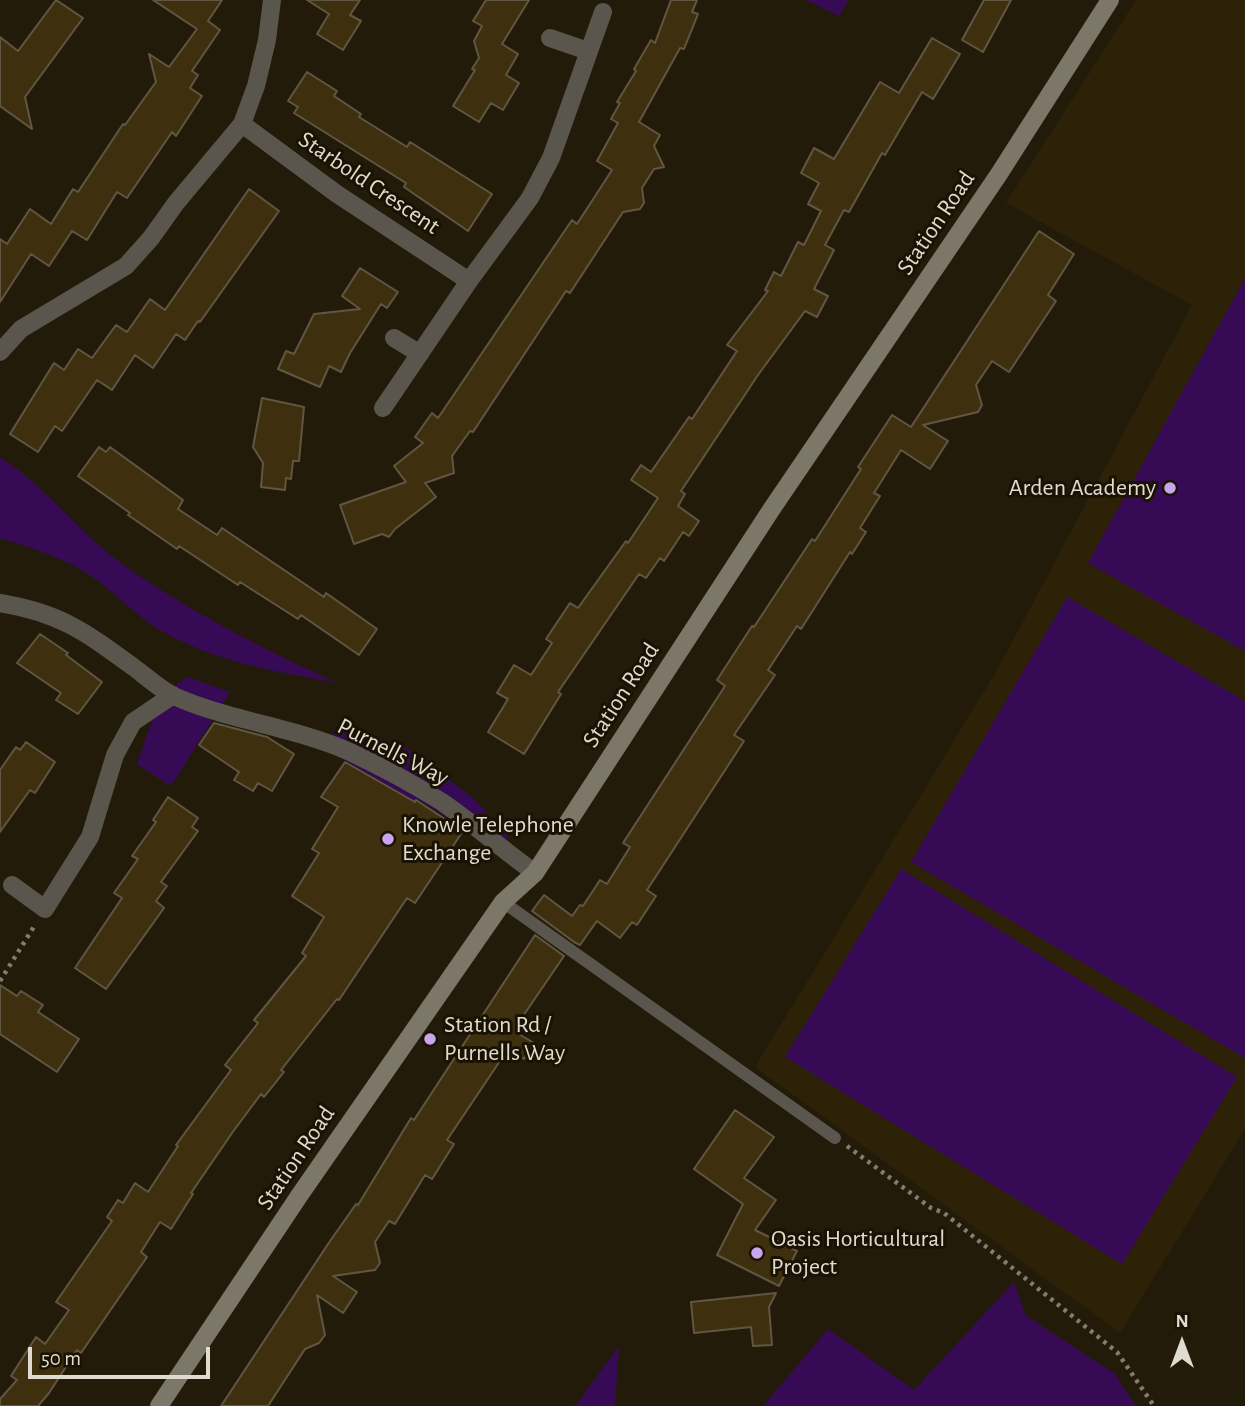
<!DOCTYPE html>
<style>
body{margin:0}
#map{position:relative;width:1245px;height:1406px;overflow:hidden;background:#231b09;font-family:"Alegreya Sans",sans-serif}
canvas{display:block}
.north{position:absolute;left:1147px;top:1308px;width:70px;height:70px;-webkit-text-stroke:5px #1a1202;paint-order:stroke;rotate:0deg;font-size:19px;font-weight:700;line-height:28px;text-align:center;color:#e0dbd0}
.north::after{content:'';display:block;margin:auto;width:24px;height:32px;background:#e0dbd0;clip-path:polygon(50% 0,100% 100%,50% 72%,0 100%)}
.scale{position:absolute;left:28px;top:1347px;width:182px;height:32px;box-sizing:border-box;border:4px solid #e0dbd0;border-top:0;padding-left:9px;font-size:21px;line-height:24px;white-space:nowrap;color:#e0dbd0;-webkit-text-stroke:5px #1a1202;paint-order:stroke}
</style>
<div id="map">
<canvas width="1245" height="1406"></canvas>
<div class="north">N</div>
<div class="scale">50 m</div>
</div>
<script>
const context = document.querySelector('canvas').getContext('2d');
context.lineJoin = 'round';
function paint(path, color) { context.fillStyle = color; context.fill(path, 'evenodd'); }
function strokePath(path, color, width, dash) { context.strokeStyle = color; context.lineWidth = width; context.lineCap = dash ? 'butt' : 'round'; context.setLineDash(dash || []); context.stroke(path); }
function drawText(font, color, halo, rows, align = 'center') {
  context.font = font + ' "Alegreya Sans",sans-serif'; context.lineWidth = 6; context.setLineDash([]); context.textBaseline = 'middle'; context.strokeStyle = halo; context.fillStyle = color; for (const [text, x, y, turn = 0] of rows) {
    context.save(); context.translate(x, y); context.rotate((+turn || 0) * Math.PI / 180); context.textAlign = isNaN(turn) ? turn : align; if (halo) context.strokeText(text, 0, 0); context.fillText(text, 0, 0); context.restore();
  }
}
paint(new Path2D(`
 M1136 0H1245V1129L1120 1333 755 1067 996 672 1192 305 1006 203Z`), '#2d2208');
paint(new Path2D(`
 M806 0H849L839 16Z
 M1245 278V651L1088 563Z
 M0 457C47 487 78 532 121 563 189 612 263 648 337 683 274 671 217 663 160 630 136 616 116 593 93 577 65 558 32 548 0 538Z
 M1067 597 1245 701V1058L911 862Z
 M188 677 230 692 171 786 137 764C147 736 159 689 188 677Z
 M338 725 405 747 473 798 508 836 506 853 417 799 415 802 326 749Z
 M901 869 1237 1077 1122 1264 785 1057Z
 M1014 1282 1026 1316 1114 1373 1136 1406H763L828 1329 914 1390Z
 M619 1346 615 1406H575Z`), '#370a56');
const building = new Path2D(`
 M56 0 83 18 25 97 32 129 0 106V37L18 51Z
 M153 0H222L208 21 220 30 192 71 198 75 190 88 202 96 176 136 172 132 127 198 117 192 87 240 72 231 49 266 31 254 0 302V239L7 244 30 209 51 224 73 189 78 192 123 124 125 125 156 82 149 54 169 67 197 29Z
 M307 0H360L350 15 361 21 343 50 317 34 329 14Z
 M486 0H529L502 44 518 54 506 75 519 83 503 110 491 103 479 122 453 106 475 70 472 69 479 58 474 41 482 26 473 21Z
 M671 0H697L692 12 698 14 684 49 680 48 639 122 660 135 654 146 664 167 654 169 642 188 644 203 640 209 623 212 570 293 566 291 473 432 470 431 452 456 454 473 425 483 436 497 395 529 389 537 382 534 354 544 340 505 406 482 394 466 423 443 415 437 432 413 438 418 572 220 577 224 612 170 597 161 618 123 611 119 620 103 617 102 636 71 634 69 651 40 655 43Z
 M984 0H1011L983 52 962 40Z
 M932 38 960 54 933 99 922 92 885 155 882 153 849 212 844 210 825 245 834 250 814 289 828 296 817 317 805 311 758 375 681 491 685 494 678 506 699 521 689 536 683 532 664 561 660 558 646 578 639 574 558 692 561 694 524 754 488 732 508 699 497 693 514 665 531 675 552 643 546 639 570 603 578 608 626 541 628 543 658 498 631 480 641 465 651 472 689 417 692 419 737 351 727 345 768 291 765 290 774 272 781 276 798 242 804 245 821 211 808 204 819 183 801 173 814 148 834 159 880 82 899 93Z
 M307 72 337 91 334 96 361 114 359 117 407 147 410 142 492 194 468 231 404 187 406 183 294 113 298 107 288 101Z
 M249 189 279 211 200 322 198 321 185 340 176 334 153 368 135 355 112 390 97 380 62 431 55 426 38 452 10 434 54 363 64 370 78 349 92 358 116 325 127 332 150 299 165 310Z
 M1039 231 1074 254 1048 295 1056 301 1009 372 992 361 976 385 982 405 978 412 923 425 948 441 930 469 901 450 874 493 880 496 860 528 866 532 852 554 850 552 801 629 797 626 768 670 775 675 734 735 744 741 647 890 656 896 637 925 632 922 620 938 597 921 580 945 574 942 532 911 544 895 572 916 580 905 583 906 600 880 607 884 630 847 623 843 725 686 717 680 752 626 754 627 812 539 815 541 861 469 858 467 892 415 911 427Z
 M360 268 398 292 387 308 381 304 350 353 341 372 329 366 320 387 278 369 286 351 294 354 314 314 360 309 342 296Z
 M262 398 304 407 299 461H293L291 479 286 478 285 490 261 487 263 463 253 447Z
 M99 447 106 452 110 447 183 500 178 509 217 535 222 528 324 597 326 593 377 629 359 655 301 615 298 619 240 582 238 585 179 546 177 549 128 515 130 513 78 476Z
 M40 634 68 653 66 655 102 682 78 714 56 700 61 693 17 663Z
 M214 723 267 737 294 754 272 791 258 783 253 791 234 780 239 772 199 745Z
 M26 742 55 762 35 793 30 790 0 832V770L16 747 20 750Z
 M345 762 415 802 416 800 463 831 415 903 407 898 339 1000 337 999 281 1070 284 1072 264 1097 261 1094 232 1133 191 1193 193 1194 171 1229 160 1222 141 1252 147 1257 81 1353 77 1350 49 1393 38 1406H0V1399L17 1380 11 1376 36 1337 45 1344 69 1310 56 1302 112 1221 107 1217 118 1200 123 1203 135 1183 148 1192 178 1146 176 1145 231 1070 225 1065 258 1023 254 1020 306 956 302 953 324 917 292 896 319 853 312 849 338 807 321 797Z
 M168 797 198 818 192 827 198 831 161 882 167 886 156 901 164 908 106 989 75 968 122 898 114 893 138 859 132 856 156 822 153 820Z
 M535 935 564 956 523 1016 526 1018 517 1033 534 1043 524 1059 508 1049 447 1140 454 1144 432 1179 425 1175 395 1224 389 1221 375 1242 380 1263 375 1270 333 1276 357 1292 343 1313 317 1295 325 1335 319 1343 305 1349 268 1406H221L328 1244 356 1204 358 1205 411 1118 414 1120Z
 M0 985 17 996 21 991 43 1005 38 1012 79 1039 57 1072 0 1034Z
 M735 1110 774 1137 744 1178 776 1200 755 1230 797 1251 779 1286 717 1255 743 1204 694 1169Z
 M776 1293 769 1307 772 1345 753 1346 751 1327 694 1333 691 1302Z`);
paint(building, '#3e300f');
strokePath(building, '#605642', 2);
strokePath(new Path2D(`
 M0 981 35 925
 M847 1146 931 1208 944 1213 1117 1352 1154 1406`), '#837d6e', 4.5, [3.5, 5]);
strokePath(new Path2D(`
 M503 902 835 1138`), '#5a564d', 12);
strokePath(new Path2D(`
 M550 38 588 51
 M242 124 337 194 469 281
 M394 338 420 354
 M0 352 21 329 126 266 151 238 176 203 242 124 256 86 267 40 272 0
 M383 408 469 281 530 198 551 158 603 12
 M0 603C60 613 84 631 132 666 146 676 160 690 176 697 231 721 293 727 348 751 380 766 412 783 442 802 474 824 503 850 535 873
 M12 885 45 909 90 837 115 755 133 722 173 695`), '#5a564d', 18);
strokePath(new Path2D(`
 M159 1406 299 1196 503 902 535 873 771 510 999 174 1110 0`), '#7d7769', 18);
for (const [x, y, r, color] of [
 [1170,488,7,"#c9a5ee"],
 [388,839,7,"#c9a5ee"],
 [430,1039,7,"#c9a5ee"],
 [757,1253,7,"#c9a5ee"]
]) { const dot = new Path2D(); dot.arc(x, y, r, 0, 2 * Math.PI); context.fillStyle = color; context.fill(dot); strokePath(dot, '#1a1202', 2.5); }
drawText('24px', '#e0dbd0', '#1a1202', [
 ["Starbold Crescent",369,183,34],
 ["Station Road",936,223,-56],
 ["Station Road",621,695,-57],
 ["Purnells Way",393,752,27],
 ["Station Road",296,1158,-56]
]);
drawText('24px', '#e0dbd0', '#1a1202', [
 ["Arden Academy",1156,488,"right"],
 ["Knowle Telephone",402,825],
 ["Exchange",402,853],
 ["Station Rd /",444,1025],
 ["Purnells Way",444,1053],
 ["Oasis Horticultural",771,1239],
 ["Project",771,1267]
], 'left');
</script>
